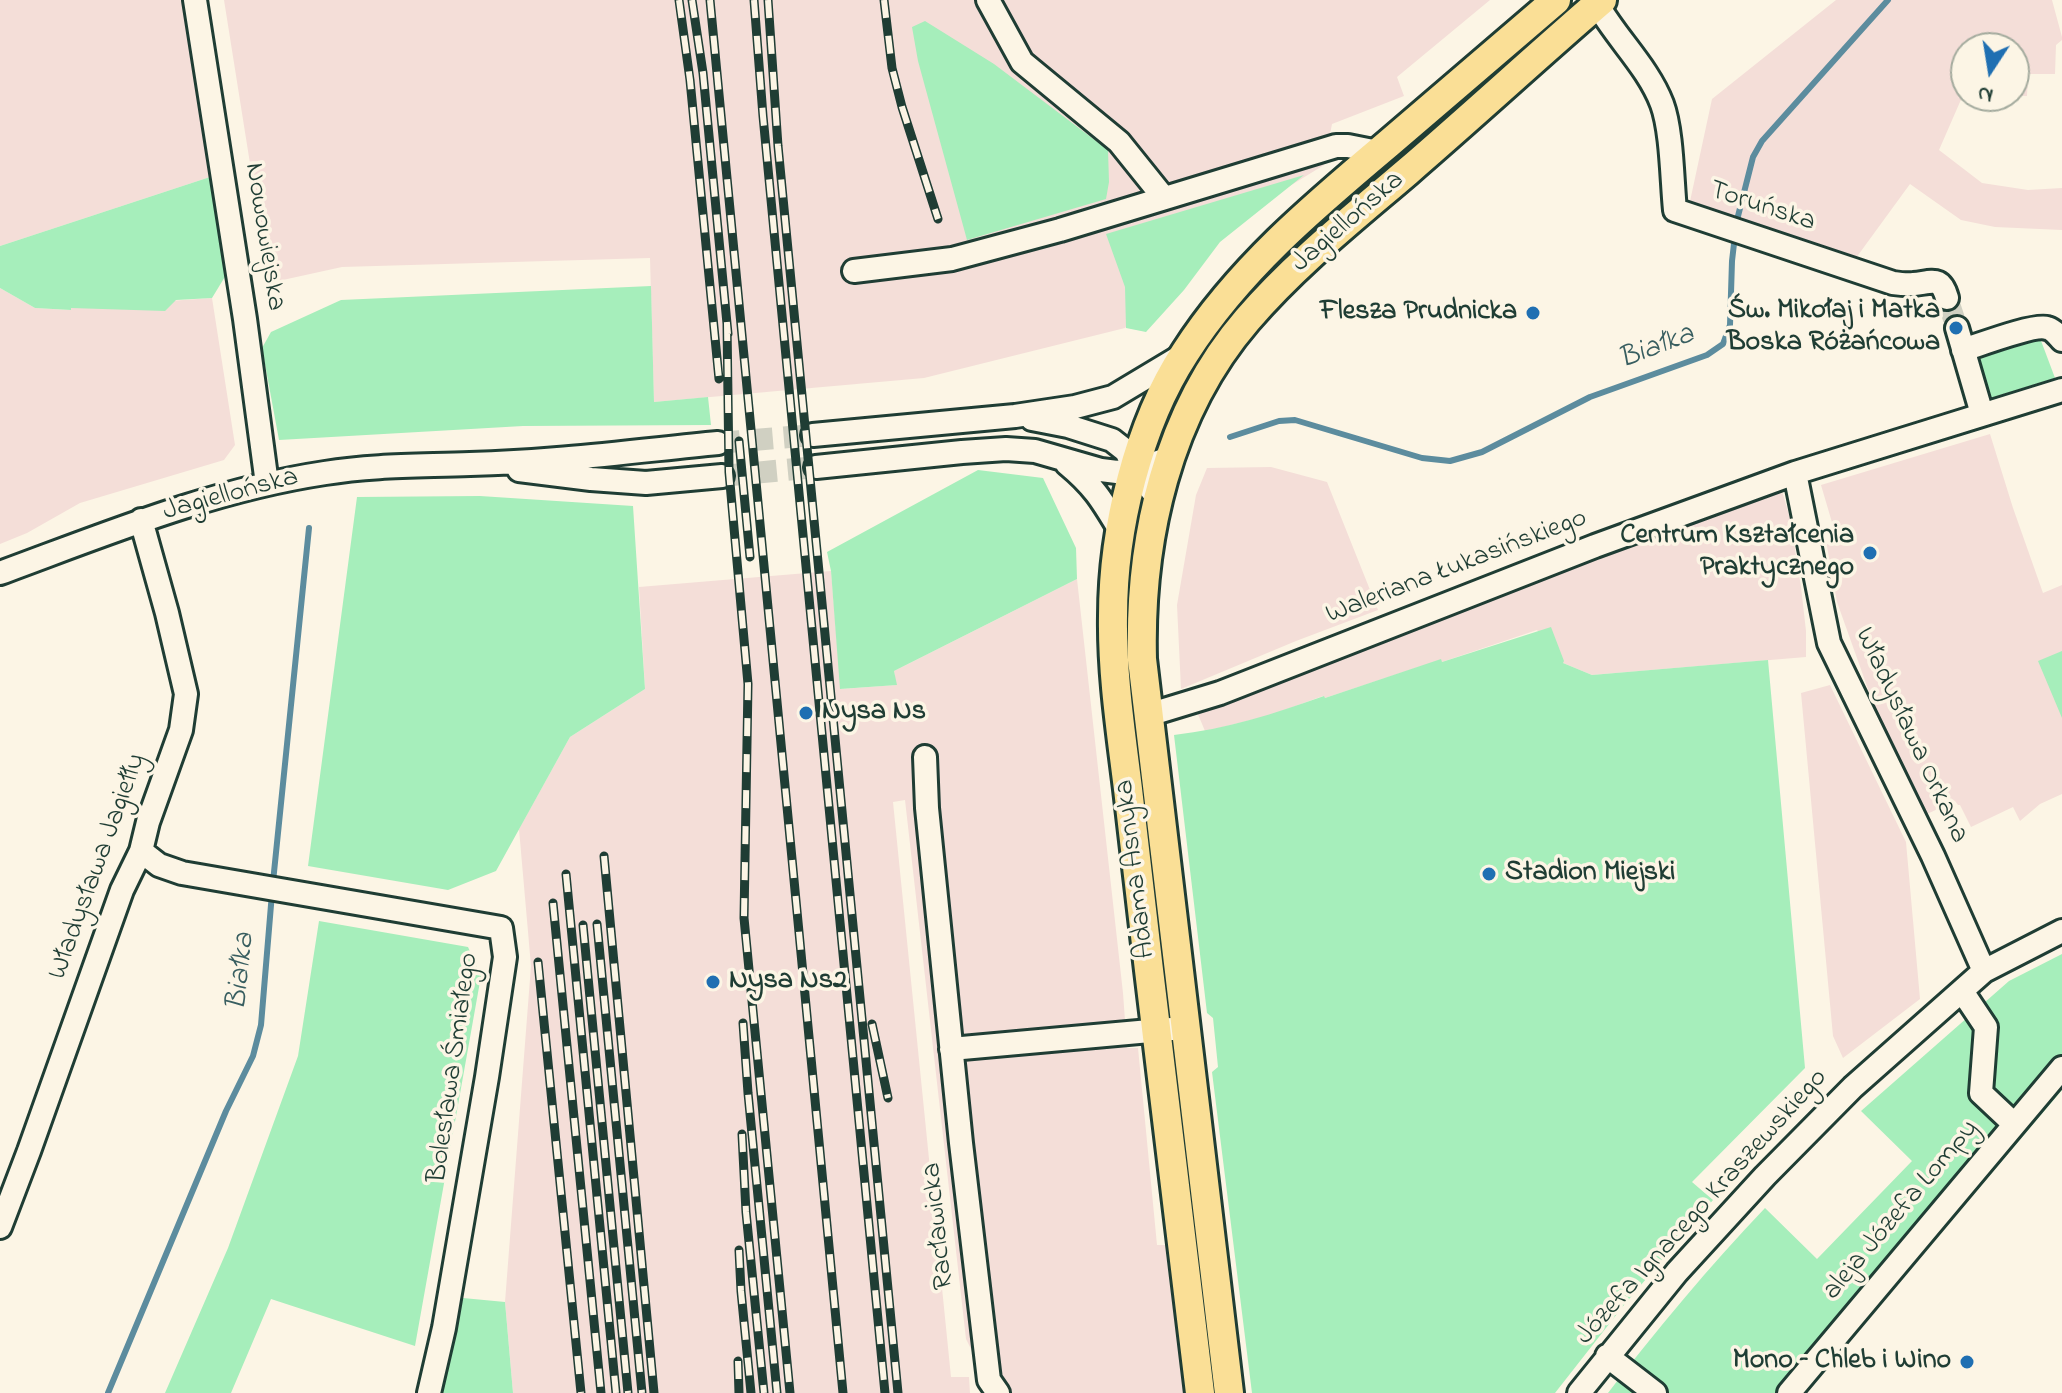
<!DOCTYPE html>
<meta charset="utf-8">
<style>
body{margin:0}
#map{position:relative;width:2062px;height:1393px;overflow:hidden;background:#fcf5e5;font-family:"Indie Flower",sans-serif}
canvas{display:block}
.north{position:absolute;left:1950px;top:32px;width:80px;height:80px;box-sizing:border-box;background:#fcf5e5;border:2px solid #a4ab9e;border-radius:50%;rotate:192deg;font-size:22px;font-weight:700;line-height:32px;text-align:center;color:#1f3d34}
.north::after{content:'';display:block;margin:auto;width:28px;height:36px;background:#1f6fb2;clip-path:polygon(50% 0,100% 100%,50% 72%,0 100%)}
</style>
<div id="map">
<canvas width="2062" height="1393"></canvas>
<div class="north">N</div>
</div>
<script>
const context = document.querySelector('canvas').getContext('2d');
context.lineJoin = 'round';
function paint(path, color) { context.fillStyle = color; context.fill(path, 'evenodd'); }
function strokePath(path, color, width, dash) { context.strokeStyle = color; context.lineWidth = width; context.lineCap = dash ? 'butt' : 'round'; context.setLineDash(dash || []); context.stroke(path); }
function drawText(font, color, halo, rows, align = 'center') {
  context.font = font + ' "Indie Flower",sans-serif'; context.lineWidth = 7; context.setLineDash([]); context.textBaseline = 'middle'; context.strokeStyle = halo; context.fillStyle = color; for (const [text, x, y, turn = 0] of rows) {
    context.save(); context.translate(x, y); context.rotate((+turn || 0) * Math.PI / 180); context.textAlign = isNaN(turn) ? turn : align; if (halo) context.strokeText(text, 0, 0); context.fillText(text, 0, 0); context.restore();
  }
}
paint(new Path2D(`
 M0 0H182L210 177 0 246Z
 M224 0H1490L1397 77 1404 96 1332 124 1324 165 1228 224 1125 328 924 378 654 402 650 258 342 267 269 283Z
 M1836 0H2052L2062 37V40L2056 45 2055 74H2028L2027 96H2014V48H1966V95H1963L1939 150 1982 183 2028 190 2062 188V230L1995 227 1961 220 1910 184 1856 258 1689 206 1712 99Z
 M0 288 35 308 70 310V308L212 298 235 445 224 460 80 503 27 533 0 544Z
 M1990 434 2013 508 2043 593 2062 585V794L2040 804 2020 821 2013 807 1971 827 1960 805H1958L1955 801 1927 814 1873 703 1837 602 1826 541 1836 536 1821 485Z
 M1271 467 1327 482 1378 610 1296 641 1181 689 1177 605 1196 495 1207 468Z
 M1782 491 1790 518 1801 587 1806 631V657L1592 675 1563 663 1537 630 1442 662 1440 660 1325 698 1323 696 1271 715 1219 728 1205 731 1197 712 1661 534 1770 494Z
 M831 571 841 689 896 685 894 671 1077 579 1123 993 1127 1048H1138L1157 1245H1165L1184 1393H993L966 1339 905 800 893 802 951 1377H969L970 1393H513L505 1302 531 966 519 829 570 737 645 689 639 587Z
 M1830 685 1906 842 1920 999 1843 1058 1833 1036 1801 693Z`), '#f4ded8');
paint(new Path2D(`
 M925 21 994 64 1108 150 1109 182 1106 199 967 240 918 61 912 27Z
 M1304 175 1220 242 1184 290 1146 332 1126 328 1125 287 1106 234Z
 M210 177 226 275 212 298 176 300 165 311 71 308V310L35 308 0 288V246Z
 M651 286 654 402 708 397 711 425 523 426 279 440 262 348 271 332 341 300Z
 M2040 338 2055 378 1991 398 1979 356Z
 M978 470 1043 478 1076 548 1077 579 894 671 897 685 840 689 831 571 827 552Z
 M480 496 633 506 645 689 570 737 496 871 448 890 308 866 357 497Z
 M1551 627 1564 661 1563 663 1592 675 1768 660 1805 1068 1692 1182 1713 1200 1624 1305 1555 1393H1252L1212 1072 1218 1067 1213 1018 1207 1013 1174 735C1226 729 1274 714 1324 696L1325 698 1441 659 1442 662Z
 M2062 651V718L2038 661Z
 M319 921 468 947 481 976 415 1346 271 1299 231 1393H165L228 1248 298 1056Z
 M2062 954V1090L1805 1393H1608C1657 1329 1709 1267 1765 1208L1817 1259 1912 1161 1861 1111 2009 981Z
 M463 1298 505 1302 513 1393H442Z`), '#a6eebb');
strokePath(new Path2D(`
 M1736 224 1753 157 1762 141 1888 0
 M1230 437 1279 421 1295 420 1422 458 1450 461 1482 452 1590 397 1707 355 1723 344 1730 325 1732 261 1735 235
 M273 882 309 528
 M108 1393 226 1111 253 1056 261 1025 272 893`), '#5c8c9e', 6);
strokePath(new Path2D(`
 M1947 298 1957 328
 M718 443 813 435
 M722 476 816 467`), '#d0d0c2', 22, [22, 11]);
const minor = new Path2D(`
 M195 0 245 319 267 484
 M988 0 1022 62 1119 142 1164 198
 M1597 4C1616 38 1648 67 1662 104 1672 131 1672 181 1675 210L1893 283C1900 284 1907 285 1914 284 1933 282 1941 276 1947 298
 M854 271 952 259 1060 230 1336 146H1348L1378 152
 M1957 328 1982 414
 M1963 350C1979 345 2034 324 2047 328 2053 329 2058 336 2062 340
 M1032 419 1068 426 1112 440 1126 451 1135 470 1158 498
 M813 435 1015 416 1075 407 1113 397 1183 355
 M1067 464C1095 487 1103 502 1121 532
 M816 467 962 452 1006 449 1035 451 1101 470 1117 472 1135 470 1170 458
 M519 470 591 479 646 483 722 476
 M1795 473 1829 643 1933 856 1984 971
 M0 573C106 534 212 490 325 473 373 465 421 466 470 464 553 462 636 451 718 443
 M1148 715 1220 693 1595 546 1795 473 2062 390
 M925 757 927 808 961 1143 989 1380 998 1393
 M141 851 159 865 182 873 501 928 505 957 487 1077 444 1328 429 1393
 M1962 991 1986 1027 1981 1093 2014 1124
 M951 1049 1172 1029
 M0 1227 29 1151 122 890 141 851 148 822 181 730 186 694 167 613 141 520
 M1607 1356 1655 1393
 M1579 1393 1677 1272 1765 1176 1853 1087 1984 971 2062 931
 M1789 1393 2062 1068`);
const major = new Path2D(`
 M1200 1393C1183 1252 1166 1111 1149 970 1142 909 1135 849 1128 789 1121 732 1112 674 1113 616 1113 530 1138 425 1185 353 1238 270 1313 207 1388 144 1444 96 1500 48 1556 0
 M1229 1393 1142 659C1139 539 1167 413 1247 320 1294 265 1352 219 1407 172 1472 116 1536 57 1602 0`);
strokePath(minor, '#1f3d34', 28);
strokePath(major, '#1f3d34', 34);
strokePath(minor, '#fcf5e5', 22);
strokePath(major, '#fadf96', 28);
const rail = new Path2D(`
 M679 0 690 80 719 379
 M692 0 703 73 728 334
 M710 0 843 1393
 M754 0 763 116 885 1393
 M768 0 778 146 898 1393
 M884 0 892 68 902 107 938 219
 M727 323 729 472 748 684 744 918 790 1393
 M739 441 750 557
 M604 856 654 1393
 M566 874 616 1393
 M553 903 601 1393
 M597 924 642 1393
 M583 925 628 1393
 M538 962 581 1393
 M743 1023 748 1093 777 1393
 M872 1024 888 1098
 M742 1134 746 1212 764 1393
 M739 1250 741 1291 751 1393
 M738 1361 739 1393`);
strokePath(rail, '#1f3d34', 9);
strokePath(rail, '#fcf5e5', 6, [18]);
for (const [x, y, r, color] of [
 [1533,313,8,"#1f6fb2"],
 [1956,328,8,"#1f6fb2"],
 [1870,553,8,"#1f6fb2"],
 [806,713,8,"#1f6fb2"],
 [1489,874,8,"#1f6fb2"],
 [713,982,8,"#1f6fb2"],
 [1967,1362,8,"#1f6fb2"]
]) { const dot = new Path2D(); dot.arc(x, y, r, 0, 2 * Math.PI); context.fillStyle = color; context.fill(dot); strokePath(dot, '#fcf5e5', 3); }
drawText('28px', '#1f3d34', '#fcf5e5', [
 ["Toruńska",1762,208,18],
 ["Jagiellońska",1349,223,-41],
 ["Nowowiejska",263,237,81],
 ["Jagiellońska",231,496,-15],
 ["Waleriana Łukasińskiego",1457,568,-21],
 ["Władysława Orkana",1910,736,65],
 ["Władysława Jagiełły",99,867,-70],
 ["Adama Asnyka",1137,869,-97],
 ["Bolesława Śmiałego",455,1068,-82],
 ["Józefa Ignacego Kraszewskiego",1703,1208,-48],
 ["aleja Józefa Lompy",1902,1211,-50],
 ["Racławicka",940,1226,-96]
]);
drawText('bold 28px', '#1f3d34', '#fcf5e5', [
 ["Św. Mikołaj i Matka",1940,312],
 ["Boska Różańcowa",1940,344],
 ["Flesza Prudnicka",1517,313],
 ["Centrum Kształcenia",1854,537],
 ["Praktycznego",1854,569],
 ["Nysa Ns",822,713,"left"],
 ["Stadion Miejski",1505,874,"left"],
 ["Nysa Ns2",729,982,"left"],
 ["Mono – Chleb i Wino",1951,1362]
], 'right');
drawText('italic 30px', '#385e60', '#fcf5e5', [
 ["Białka",1657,349,-21],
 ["Białka",243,972,-84]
]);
</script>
